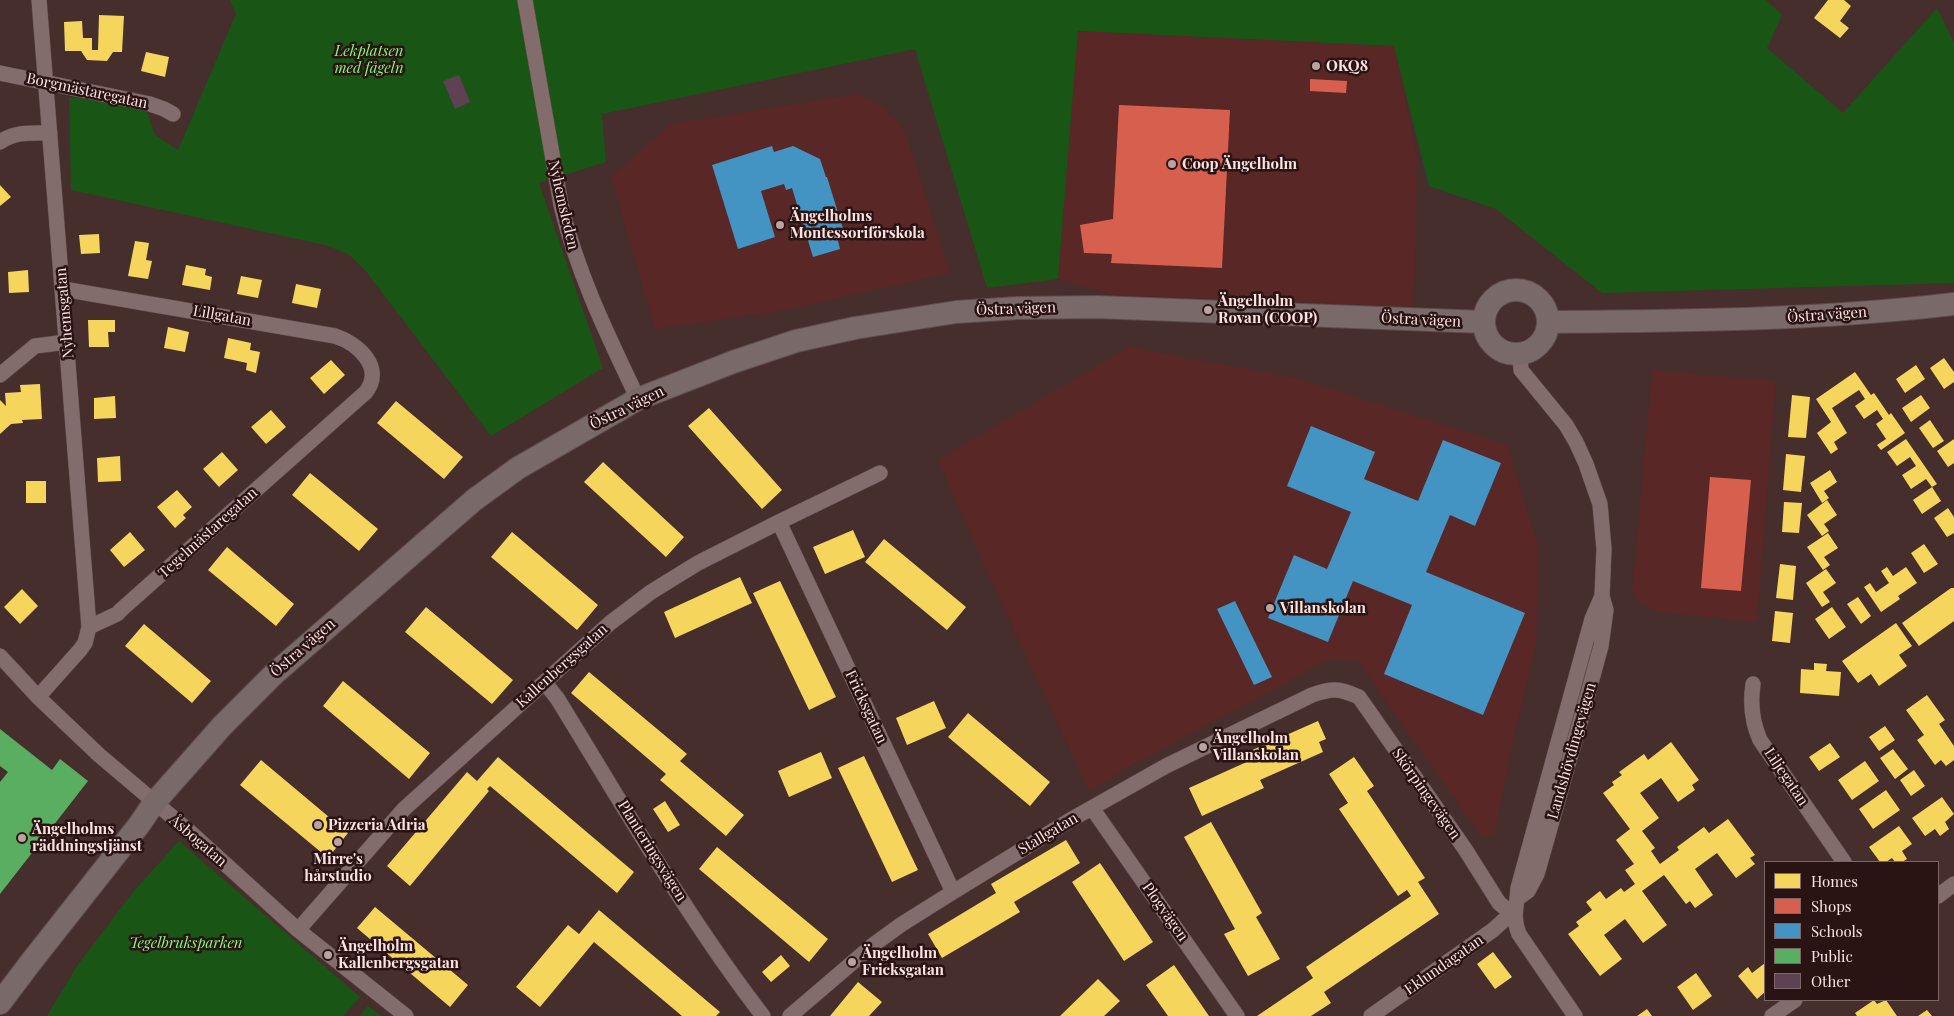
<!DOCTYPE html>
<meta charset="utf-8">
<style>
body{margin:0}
#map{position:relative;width:1954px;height:1016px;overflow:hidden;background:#462e2c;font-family:"Playfair Display",serif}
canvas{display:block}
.legend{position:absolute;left:1764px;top:861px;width:175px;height:140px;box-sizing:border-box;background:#291413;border:1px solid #7d6665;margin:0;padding:6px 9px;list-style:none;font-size:15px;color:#fce2e0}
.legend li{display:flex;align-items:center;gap:10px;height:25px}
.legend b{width:25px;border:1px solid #7d6665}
</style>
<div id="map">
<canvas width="1954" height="1016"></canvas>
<ul class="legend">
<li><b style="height:14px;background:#f6d55c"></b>Homes</li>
<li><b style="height:14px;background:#d6604d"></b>Shops</li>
<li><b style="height:14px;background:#4393c3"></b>Schools</li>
<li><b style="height:14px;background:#5aae61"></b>Public</li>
<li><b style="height:14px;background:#5e4254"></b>Other</li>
</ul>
</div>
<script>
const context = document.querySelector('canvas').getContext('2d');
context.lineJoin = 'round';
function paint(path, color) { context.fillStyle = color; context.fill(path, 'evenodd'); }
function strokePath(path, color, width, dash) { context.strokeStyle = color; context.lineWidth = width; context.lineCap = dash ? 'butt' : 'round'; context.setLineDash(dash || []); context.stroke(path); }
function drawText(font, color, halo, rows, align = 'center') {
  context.font = font + ' "Playfair Display",serif'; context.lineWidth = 5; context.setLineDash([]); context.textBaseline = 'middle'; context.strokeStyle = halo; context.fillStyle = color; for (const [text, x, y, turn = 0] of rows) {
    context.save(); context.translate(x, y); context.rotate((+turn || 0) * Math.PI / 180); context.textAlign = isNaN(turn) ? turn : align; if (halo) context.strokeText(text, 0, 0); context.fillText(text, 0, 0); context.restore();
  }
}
paint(new Path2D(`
 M1078 31 1394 46 1417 156 1415 272 1412 306 1114 295 1058 279Z
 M858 94 880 104 905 131 950 273 786 310 655 329 611 177 671 124Z
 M1129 347 1296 378 1507 445 1538 545 1536 642 1509 760 1495 834 1482 837 1357 660H1328L1132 765 1089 791 988 574 938 460Z
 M1652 370 1776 381 1757 622 1664 613 1656 611 1639 601 1632 592Z`), '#5a2727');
paint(new Path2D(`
 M230 0H1766L1782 15 1767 48 1843 113 1937 8 1954 43V283L1602 293 1496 209 1429 186 1394 46 1078 31 1058 279 987 288 915 49 602 114 606 162 539 183 603 368 491 436 365 270 348 254 325 245 71 190 69 97 145 106 155 135 178 150 236 14Z
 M179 841 360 997 343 1016H47L77 966 133 892Z
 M368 1006 381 1016H360Z`), '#195615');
paint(new Path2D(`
 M1828 0H1844L1851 6 1840 21 1849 28 1840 38 1814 18Z
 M99 15 124 16 122 52H113L107 61 87 60 81 51H65L64 22 82 21 83 38H92V50H98Z
 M146 52 169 57 165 77 141 71Z
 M0 185 11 197 0 206Z
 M99 234 100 253 81 254 79 235Z
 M135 241 149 243 146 260 152 261 148 279 128 276Z
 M186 265 206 269 205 275 212 277 210 290 182 285Z
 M28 270 29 292 9 293 8 272Z
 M241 276 262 280 258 298 237 294Z
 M296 284 321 289 317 308 292 303Z
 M88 320H115V332H108L109 347H89Z
 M168 327 189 332 185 352 164 348Z
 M228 338 251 343 250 350 260 352 256 373 246 370 247 363 224 358Z
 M1944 358 1954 372V382L1944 389 1930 368Z
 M331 360 345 375 324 394 310 378Z
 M1916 365 1925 379 1905 393 1896 379Z
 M1855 372 1871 395 1874 393 1889 415 1891 413 1905 433 1881 450 1877 445 1886 439 1876 424 1883 419 1877 410 1864 419 1855 406 1865 399 1859 390 1832 408 1847 433 1834 442 1838 449 1831 454 1817 433 1831 422 1816 399Z
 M40 384 42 419 22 420 23 423 11 424 0 434V400L6 406 5 393 21 392 20 385Z
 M1792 395 1810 397 1806 438 1788 437Z
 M1921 395 1930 408 1911 422 1902 408Z
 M115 396 116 418 94 419V398Z
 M396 401 463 457 444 479 377 423Z
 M709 408 782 490 762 509 688 426Z
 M271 410 286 427 266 444 251 427Z
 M1930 420 1944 441 1933 448 1919 428Z
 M1906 439 1937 484 1932 487 1926 479 1911 489 1902 475 1916 466 1910 457 1897 466 1887 452Z
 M1954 439V463L1948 467 1937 451Z
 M222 452 238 470 219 487 203 469Z
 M1786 454 1805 456 1801 492 1783 490Z
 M120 456 121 481 98 482 97 458Z
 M603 462 684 537 666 557 584 482Z
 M1830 470 1837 482 1824 491 1829 498 1822 503 1810 483Z
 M310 473 378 529 359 551 292 495Z
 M26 481H46V503H26Z
 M1932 487 1941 501 1922 514 1913 500Z
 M177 490 192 507 183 515 186 518 175 528 157 507Z
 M1827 500 1837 515 1824 524 1829 531 1822 536 1807 515Z
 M1784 502 1802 503 1799 533 1782 532Z
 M1948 508 1954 517V533L1947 537 1934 518Z
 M853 530 865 557 825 574 813 547Z
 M130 532 145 550 124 567 110 550Z
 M512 532 598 605 577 630 491 557Z
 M1828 533 1838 548 1824 557 1830 565 1823 570 1807 547Z
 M884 539 966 607 947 630 865 562Z
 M1924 544 1938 564 1924 573 1911 553Z
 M227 547 294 604 276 626 208 570Z
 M1780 564 1796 566 1793 600 1776 598Z
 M1887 567 1893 576 1906 567 1917 583 1898 596 1900 599 1881 612 1864 587 1870 583 1876 592 1889 583 1881 571Z
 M1826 569 1836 583 1823 592 1830 602 1822 607 1806 583Z
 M740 577 752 603 675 638 664 612Z
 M780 581 836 697 809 710 753 593Z
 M1951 588H1954V621L1919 646 1902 623Z
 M22 589 38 606 20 624 4 607Z
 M1858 597 1871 616 1861 624 1847 604Z
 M426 607 513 680 492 704 405 632Z
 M1832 607 1846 627 1829 639 1815 619Z
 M1775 611 1793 613 1790 643 1772 641Z
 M1896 623 1912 646 1899 655 1907 666 1879 686 1871 674 1858 683 1842 661Z
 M144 624 211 681 192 703 125 646Z
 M1814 663 1827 664 1826 671 1841 672 1839 696 1800 693 1801 669 1814 670Z
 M589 672 687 754 680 761 744 815 726 836 660 780 666 774 571 693Z
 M343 681 430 753 409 779 323 706Z
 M1927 695 1945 720 1939 724 1954 746V760L1946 766 1941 760 1935 765 1917 740 1924 735 1906 710Z
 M934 701 946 728 907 745 896 718Z
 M968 713 1050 782 1030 806 948 737Z
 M1318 721 1326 739 1319 742 1323 752 1260 780 1264 788 1202 816 1189 788 1251 760 1248 752Z
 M1885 726 1895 740 1879 751 1869 737Z
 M1671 742 1699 780 1692 785 1695 790 1678 802 1661 778 1640 793 1659 818 1642 831 1655 848 1651 851 1660 864 1679 850 1677 847 1704 827 1709 833 1728 819 1755 855 1750 858 1755 864 1736 878 1717 853 1695 869 1713 895 1695 908 1690 901 1686 904 1664 875 1642 891 1667 925 1643 943 1625 919 1604 935 1622 959 1600 976 1568 934 1579 926 1576 922 1592 910 1586 902 1600 891 1606 899 1621 888 1624 892 1635 884 1625 870 1634 864 1616 840 1630 829 1603 793 1614 785 1612 782 1622 775 1619 772 1644 754 1648 760Z
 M1830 743 1840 757 1819 771 1809 757Z
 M1893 749 1908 769 1895 779 1880 758Z
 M821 752 832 778 789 797 778 771Z
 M864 756 918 870 892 882 838 768Z
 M498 757 634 872 617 893 490 786 487 789 489 791 410 886 387 866 467 772 477 781Z
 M1354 757 1374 786 1367 791 1425 878 1418 882 1439 914 1324 992 1331 1003 1311 1016H1257L1313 978 1306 967 1411 896 1407 890 1398 896 1339 809 1348 803 1329 774Z
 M261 760 348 833 328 858 240 785Z
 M1865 761 1879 781 1852 800 1838 780Z
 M1914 770 1925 786 1911 796 1900 780Z
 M1886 790 1900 810 1873 829 1859 809Z
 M1942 797 1954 814 1945 822 1949 829 1940 836 1935 829 1925 836 1912 818Z
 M665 801 680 825 668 832 653 809Z
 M1211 822 1262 913 1256 917 1280 959 1248 976 1224 934 1235 929 1184 837Z
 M1899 826 1912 844 1902 851 1907 859 1902 862H1895L1892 858 1886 862H1880L1869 847Z
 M1066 840 1080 863 1014 902 1020 912 942 958 928 934 996 893 991 884Z
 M717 847 828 939 809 962 699 869Z
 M1100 863 1153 942 1124 961 1072 882Z
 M375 907 468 985 450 1007 357 928Z
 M599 910 720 1012 716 1016H682L594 942 540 1007 516 987 568 925 579 934Z
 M1493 952 1512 977 1495 989 1477 964Z
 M781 955 790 966 771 982 762 972Z
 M1765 963V992L1757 999 1738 976 1748 967 1752 973Z
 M1174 965 1209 1016H1168L1146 985Z
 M1696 973 1712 996 1693 1010 1677 987Z
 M1098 979 1120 1001 1104 1016H1060Z
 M858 982 882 1002 869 1016H830Z
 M1874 1000 1877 1004 1886 1000 1897 1016H1857L1855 1013Z
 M1647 1009 1652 1016H1637Z
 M1927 1010 1932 1016H1918Z`), '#f6d55c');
paint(new Path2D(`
 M1310 79 1347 81 1346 93 1310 91Z
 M1119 105 1230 110 1222 268 1111 263 1112 254 1084 253 1080 225 1113 219Z
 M1710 477 1751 480 1741 591 1701 588Z`), '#d6604d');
paint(new Path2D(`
 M772 146 774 152 793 146 820 159 826 177H827L845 235 837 237 840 249 813 257 792 188 786 190 784 184 761 191 775 237 738 249 712 165Z
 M1311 426 1375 452 1364 479 1418 501 1443 440 1501 463 1475 526 1450 515 1426 572 1525 613 1483 715 1384 674 1412 605 1353 581 1328 642 1268 618 1294 555 1327 569 1351 512 1287 486Z
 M1235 601 1272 677 1254 685 1217 609Z`), '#4393c3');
paint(new Path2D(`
 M0 729 52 770 60 759 88 781 0 894V782L8 772 0 766Z`), '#5aae61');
paint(new Path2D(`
 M459 75 470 102 455 109 443 81Z`), '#5e4254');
const minor = new Path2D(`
 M525 0 561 205C577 273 608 336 638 399
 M0 73 150 104 164 109 173 114
 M0 142C15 131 33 133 50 133
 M63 289 335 336C357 343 385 367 366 392L122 609 117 614 89 627
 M0 375 35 346 67 342
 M779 522 953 892
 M0 656 38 697 99 755 190 832 298 930 406 1016
 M545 683 557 698C623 805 686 916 763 1016
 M1753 684C1750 704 1752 722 1760 740L1844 862
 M38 697 80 650 85 643 89 627 39 0
 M1092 808 1237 1016
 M1938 896 1954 884
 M1517 899 1528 891 1537 874 1588 694 1601 646 1606 610 1602 596 1604 549 1600 504 1586 464 1576 442 1566 425 1521 370 1520 354
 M298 930 404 809 610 623 651 592 698 563 779 522 880 473
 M790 1016 873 945 902 924 953 892 1072 819 1166 766 1312 695C1332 688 1339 688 1359 697L1465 849 1499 903 1505 908 1514 911
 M1371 1016 1493 930 1514 911
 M1575 1016 1519 934C1512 918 1517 905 1518 888L1592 619 1602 596
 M1772 1016 1795 1000`);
const secondary = new Path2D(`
 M1484 322a32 32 0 1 1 64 0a32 32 0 1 1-64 0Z
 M1549 322C1684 321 1819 320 1954 304
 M0 1003 31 962 139 825 154 803 222 726 274 674 474 500 518 468 638 399 733 362 796 341 855 328 956 312 1018 308 1097 307 1484 322`);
strokePath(minor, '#614b4b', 16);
strokePath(secondary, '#614b4b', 24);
strokePath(minor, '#826d6c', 15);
strokePath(secondary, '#796a69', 22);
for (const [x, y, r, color] of [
 [1316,66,5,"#bca3a1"],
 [1172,164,5,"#bca3a1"],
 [780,225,5,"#bca3a1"],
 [1208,310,5,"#bca3a1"],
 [1270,608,5,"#bca3a1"],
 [1203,747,5,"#bca3a1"],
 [318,825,5,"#bca3a1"],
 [22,838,5,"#bca3a1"],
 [338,842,5,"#bca3a1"],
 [328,955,5,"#bca3a1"],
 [852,962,5,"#bca3a1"]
]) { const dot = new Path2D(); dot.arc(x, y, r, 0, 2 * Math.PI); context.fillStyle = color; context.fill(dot); strokePath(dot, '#291413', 2); }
drawText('italic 15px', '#80f87a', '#291413', [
 ["Lekplatsen",369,51],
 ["med fågeln",369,68],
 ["Tegelbruksparken",186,943]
]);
drawText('bold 15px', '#fce2e0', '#291413', [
 ["OKQ8",1326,66],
 ["Coop Ängelholm",1182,164],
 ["Ängelholms",790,216],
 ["Montessoriförskola",790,233],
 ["Ängelholm",1218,301],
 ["Rovan (COOP)",1218,318],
 ["Villanskolan",1280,608],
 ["Ängelholm",1213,738],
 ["Villanskolan",1213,755],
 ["Pizzeria Adria",328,825],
 ["Ängelholms",32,829],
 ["räddningstjänst",32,846],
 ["Mirre's",338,859,"center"],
 ["hårstudio",338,876,"center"],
 ["Ängelholm",338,946],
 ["Kallenbergsgatan",338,963],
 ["Ängelholm",862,953],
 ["Fricksgatan",862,970]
], 'left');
drawText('15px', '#fce2e0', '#291413', [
 ["Borgmästaregatan",87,91,12],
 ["Nyhemsleden",563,205,77],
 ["Östra vägen",1016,309,-2],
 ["Nyhemsgatan",65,313,-95],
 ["Östra vägen",1827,315,-4],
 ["Lillgatan",222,316,10],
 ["Östra vägen",1421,320,3],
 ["Östra vägen",627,408,-26],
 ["Tegelmästaregatan",208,533,-42],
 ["Östra vägen",303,648,-41],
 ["Kallenbergsgatan",562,666,-42],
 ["Fricksgatan",866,707,65],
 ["Landshövdingevägen",1572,751,-74],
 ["Liljegatan",1786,777,56],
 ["Skörpingevägen",1426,794,55],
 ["Stallgatan",1048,834,-31],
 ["Åsbogatan",198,841,41],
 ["Planteringsvägen",652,851,58],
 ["Plogvägen",1165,912,55],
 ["Eklundagatan",1444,965,-35]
]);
</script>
